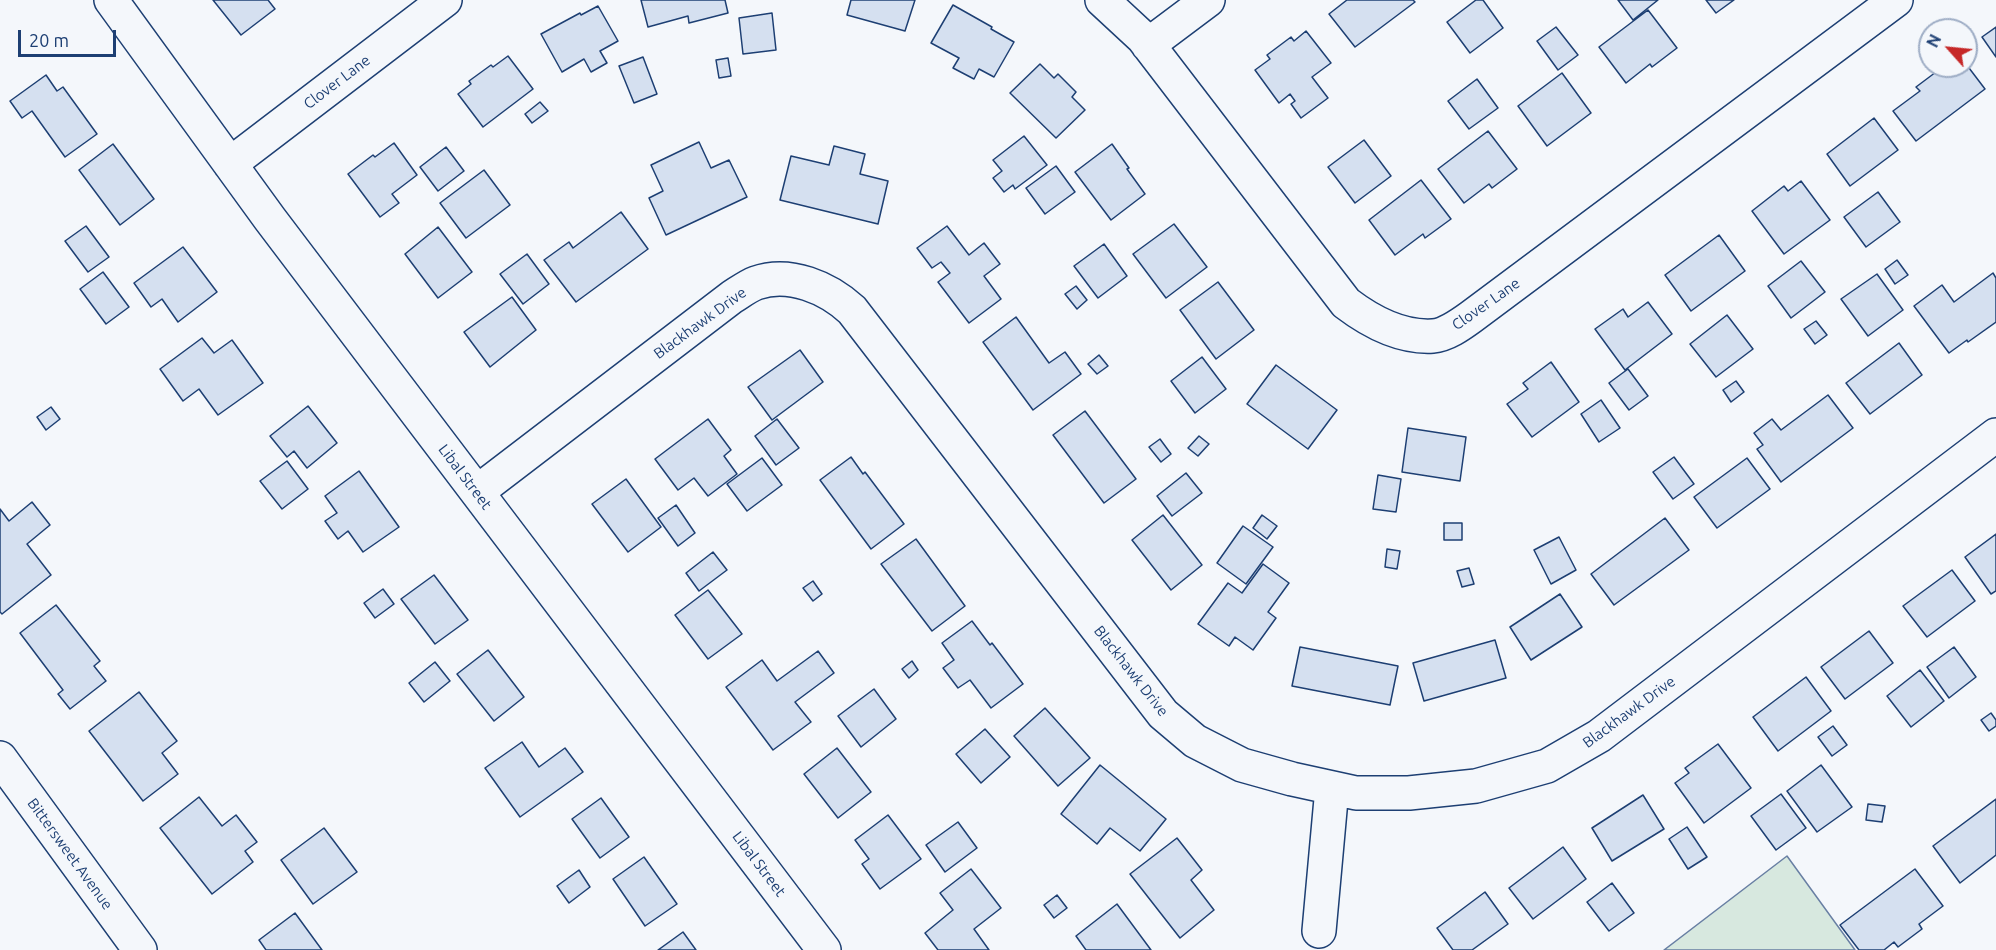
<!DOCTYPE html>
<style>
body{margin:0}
#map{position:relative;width:1996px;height:950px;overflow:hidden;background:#f4f7fb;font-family:Ubuntu,sans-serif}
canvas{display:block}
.north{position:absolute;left:1918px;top:18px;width:60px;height:60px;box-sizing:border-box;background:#f4f7fb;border:2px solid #9eadc5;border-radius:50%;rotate:297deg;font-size:16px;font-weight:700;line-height:24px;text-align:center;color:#1d3f73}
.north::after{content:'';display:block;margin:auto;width:21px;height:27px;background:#c62828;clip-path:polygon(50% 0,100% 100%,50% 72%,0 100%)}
.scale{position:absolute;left:18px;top:30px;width:98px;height:27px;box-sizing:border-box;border:3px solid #1d3f73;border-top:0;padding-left:8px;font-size:18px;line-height:21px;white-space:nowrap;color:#1d3f73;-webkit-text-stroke:4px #f4f7fb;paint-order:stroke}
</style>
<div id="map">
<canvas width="1996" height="950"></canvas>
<div class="north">N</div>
<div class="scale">20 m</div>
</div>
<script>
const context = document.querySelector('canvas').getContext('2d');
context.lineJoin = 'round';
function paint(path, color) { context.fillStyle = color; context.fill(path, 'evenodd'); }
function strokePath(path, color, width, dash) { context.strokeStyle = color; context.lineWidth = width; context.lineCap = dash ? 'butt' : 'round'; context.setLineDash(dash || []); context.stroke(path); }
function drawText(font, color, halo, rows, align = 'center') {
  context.font = font + ' Ubuntu,sans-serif'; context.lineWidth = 4.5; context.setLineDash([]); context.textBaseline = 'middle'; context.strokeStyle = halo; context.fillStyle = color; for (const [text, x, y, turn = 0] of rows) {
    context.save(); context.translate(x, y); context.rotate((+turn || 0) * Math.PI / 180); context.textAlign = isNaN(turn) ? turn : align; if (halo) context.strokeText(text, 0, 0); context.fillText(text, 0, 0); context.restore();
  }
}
const green = new Path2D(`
 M1787 856 1855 950H1664Z`);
paint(green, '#d7e8df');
strokePath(green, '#687fa3', 1.5);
const building = new Path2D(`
 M213 0H268L275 9 241 35Z
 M641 0H725L728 13 689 23 688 16 648 27Z
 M851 0H915L905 31 847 15Z
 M1347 0H1413L1415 2 1355 47 1329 14Z
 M1476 0H1483L1503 28 1470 53 1447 22Z
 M1618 0H1658L1633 20Z
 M1706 0H1734L1716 13Z
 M953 5 992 27 991 29 1014 42 994 77 979 69 974 79 953 68 959 58 931 43Z
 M598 6 618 41 600 51 607 63 591 72 584 59 562 72 541 34 580 13 581 15Z
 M1648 10 1677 48 1652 67 1650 64 1626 83 1599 47Z
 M772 13 776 50 743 54 739 18Z
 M1556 27 1578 55 1558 70 1537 41Z
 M1996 27V57L1982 37Z
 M1306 31 1331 63 1312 77 1328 98 1301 118 1291 104 1295 101 1290 94 1279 103 1255 70 1270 59 1267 55 1291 37 1294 41Z
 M508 56 533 89 483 127 458 94 471 84 469 81 491 65 493 67Z
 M643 57 657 94 634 103 619 66Z
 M728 58 731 76 719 78 716 60Z
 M1040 64 1054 78 1058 74 1076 92 1072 97 1085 110 1056 138 1010 93Z
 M1966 64 1985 89 1916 141 1893 111 1920 91 1916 87 1944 66H1966Z
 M1562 73 1591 113 1547 146 1518 106Z
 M46 75 57 91 63 87 97 134 65 157 32 111 22 118 10 101Z
 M1477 79 1498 108 1469 129 1448 101Z
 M540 102 548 111 532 123 525 114Z
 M1874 118 1898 150 1850 186 1827 154Z
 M1488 131 1517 169 1492 188 1489 184 1464 203 1438 169Z
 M1024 136 1047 165 1015 189 1013 185 1004 192 993 178 1002 171 993 160Z
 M1364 140 1391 176 1355 203 1328 167Z
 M699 142 711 168 729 160 747 197 666 235 649 198 663 191 651 165Z
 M394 143 417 175 392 194 399 203 380 217 348 174 373 155 375 157Z
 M113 144 154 199 120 225 79 170Z
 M1112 144 1129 168 1127 169 1145 194 1111 220 1075 172Z
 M834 146 865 154 860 174 888 181 878 224 780 200 791 156 829 165Z
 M446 147 464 171 438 191 420 167Z
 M1056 166 1075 192 1045 214 1026 188Z
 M484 170 510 205 466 238 440 203Z
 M1421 180 1451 219 1425 238 1423 234 1395 255 1369 220Z
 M1801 181 1830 220 1784 254 1752 211 1784 186 1788 191Z
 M1878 192 1900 222 1866 247 1844 217Z
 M621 212 648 249 576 302 544 260 569 242 573 248Z
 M1174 224 1207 267 1166 298 1133 254Z
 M86 226 109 257 88 272 65 241Z
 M947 226 969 255 984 243 1000 264 984 276 1001 299 969 323 938 282 950 273 941 262 932 268 917 248Z
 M438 227 472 272 438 298 405 254Z
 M1719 235 1745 271 1691 311 1665 275Z
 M1104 244 1127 276 1098 298 1074 266Z
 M183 247 217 292 178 322 162 299 151 307 134 283Z
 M527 254 549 284 523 304 500 274Z
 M1897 260 1908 275 1895 284 1885 269Z
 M1801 261 1825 292 1791 318 1768 286Z
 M103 272 129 307 106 324 80 289Z
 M1993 273 1996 278V322L1968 342 1967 340 1949 353 1914 306 1942 285 1954 302Z
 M1877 274 1903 310 1868 336 1841 299Z
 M1218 282 1254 330 1216 359 1180 310Z
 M1076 286 1087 300 1077 309 1065 294Z
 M512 297 536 330 490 367 464 332Z
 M1648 302 1672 334 1625 370 1595 329 1623 309 1628 317Z
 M1727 315 1753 349 1716 377 1690 344Z
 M1016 317 1049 363 1065 352 1081 374 1033 410 983 342Z
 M1816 321 1827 335 1815 344 1804 329Z
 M202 338 214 353 232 340 263 383 218 415 199 389 183 401 160 369Z
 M1899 343 1922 375 1870 414 1846 383Z
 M800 350 823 382 772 420 748 387Z
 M1099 355 1108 366 1097 374 1088 364Z
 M1202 357 1226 389 1195 413 1171 381Z
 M1551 362 1579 402 1532 437 1507 404 1528 389 1523 383Z
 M1276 365 1337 410 1308 449 1247 404Z
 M1628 369 1648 396 1629 410 1609 383Z
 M1736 381 1744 392 1731 402 1723 390Z
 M1828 395 1853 428 1781 482 1757 449 1763 445 1754 433 1772 419 1781 430Z
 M1601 400 1620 428 1599 442 1581 414Z
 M308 406 337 443 307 468 294 451 287 457 270 436Z
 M51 407 60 419 46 430 37 417Z
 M1085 411 1136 479 1104 503 1053 435Z
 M708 419 731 450 724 456 737 474 708 496 694 478 678 490 655 459Z
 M777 419 799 448 776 465 755 436Z
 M1408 428 1466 437 1460 481 1402 472Z
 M1199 436 1209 444 1198 456 1188 448Z
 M1160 439 1171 454 1161 462 1149 447Z
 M851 457 863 474 865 472 904 524 871 549 820 480Z
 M1674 457 1694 484 1673 499 1653 472Z
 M762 458 782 485 747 511 727 484Z
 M1747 458 1770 489 1717 528 1694 497Z
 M287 461 308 489 282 509 260 481Z
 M359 471 399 527 363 552 348 531 338 539 325 521 337 513 325 496Z
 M1186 473 1202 493 1172 516 1157 496Z
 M1378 475 1401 479 1396 512 1373 509Z
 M626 479 661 527 628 552 592 504Z
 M32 502 50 525 27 544 51 575 2 614 0 612V509L9 521Z
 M676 505 695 533 678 546 658 518Z
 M1163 515 1202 565 1171 590 1132 540Z
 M1262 515 1277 526 1267 539 1253 528Z
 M1665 518 1689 550 1614 605 1591 574Z
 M1444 523H1462V540H1444Z
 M1243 526 1273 547 1246 584 1217 563Z
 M1996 534V591L1991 594 1965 557Z
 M1559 537 1576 570 1551 584 1534 550Z
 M916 539 965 606 932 631 881 564Z
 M1387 549 1400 551 1397 569 1385 567Z
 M713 552 727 570 699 591 686 573Z
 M1263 564 1289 583 1268 612 1276 618 1253 650 1235 637 1229 646 1198 624 1228 583 1242 593Z
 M1469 568 1474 584 1462 587 1457 571Z
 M1952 570 1975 601 1927 637 1903 606Z
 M434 575 468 620 435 644 401 599Z
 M813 581 822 594 813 601 803 588Z
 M383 589 394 604 375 618 364 603Z
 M708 590 742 634 708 659 675 615Z
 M1560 594 1582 627 1531 660 1510 627Z
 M56 605 100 661 94 666 106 681 70 709 58 694 63 690 20 633Z
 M972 621 990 645 992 643 1023 684 991 708 970 680 958 688 943 668 954 660 942 643Z
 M1869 631 1893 663 1845 699 1821 667Z
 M1495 640 1506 678 1424 701 1413 663Z
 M1300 647 1398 666 1390 705 1292 686Z
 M1954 647 1976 677 1949 698 1927 667Z
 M488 650 524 697 494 721 457 674Z
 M818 651 834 673 795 702 811 722 773 750 726 687 762 660 777 681Z
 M912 661 918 670 909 678 902 669Z
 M435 662 450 681 424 702 409 683Z
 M1920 670 1944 701 1911 727 1887 696Z
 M1806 677 1831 711 1778 751 1753 717Z
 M874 689 896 719 861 747 838 716Z
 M139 692 177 741 162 753 178 774 143 801 89 731Z
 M1045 708 1090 758 1058 786 1014 736Z
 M1991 713 1996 720V726L1989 731 1981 720Z
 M1833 726 1847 745 1832 756 1818 737Z
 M985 729 1010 757 981 783 956 754Z
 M522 742 539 767 565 748 583 772 520 817 485 768Z
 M1718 744 1751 788 1704 823 1675 783 1689 773 1685 768Z
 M837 748 871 792 838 818 804 774Z
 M1100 765 1166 819 1140 851 1110 828 1097 844 1061 814Z
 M1821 765 1852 807 1817 832 1787 791Z
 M1781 794 1806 828 1776 850 1751 816Z
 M1643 795 1664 829 1612 861 1592 828Z
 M199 797 222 826 236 815 257 842 245 851 253 862 212 894 160 828Z
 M601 798 629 837 600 858 572 819Z
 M1996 799V855L1960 883 1933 846Z
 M1868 804 1885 806 1882 822 1866 820Z
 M888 815 921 859 880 889 862 864 869 859 855 840Z
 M958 822 977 848 945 872 926 845Z
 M1687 827 1707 857 1688 869 1669 839Z
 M324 828 357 872 313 904 281 860Z
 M1177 838 1202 870 1191 880 1214 910 1180 938 1130 874Z
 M1563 847 1586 879 1533 919 1509 888Z
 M644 857 677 904 645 926 613 879Z
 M971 869 1001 908 974 929 989 950H938L925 933 953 910 940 893Z
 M1915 869 1943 906 1919 924 1922 929 1898 947 1894 942 1884 950H1859L1840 925Z
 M579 870 590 887 569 903 557 886Z
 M1612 883 1634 913 1609 931 1587 902Z
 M1485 892 1508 924 1472 950H1453L1437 928Z
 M1057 895 1067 908 1054 918 1044 905Z
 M1117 904 1151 950H1086L1076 936Z
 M295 913 322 950H266L259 940Z
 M683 932 696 950H658Z`);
paint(building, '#d5e0f0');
strokePath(building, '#1d3f73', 1.5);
const minor = new Path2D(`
 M111 0 270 219 824 950
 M1102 0 1143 38 1346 303C1371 322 1400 338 1433 336 1446 335 1460 325 1471 317L1896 0
 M1148 45 1208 0
 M230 164 445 0
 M477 492 732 297C740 292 748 286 756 283 790 271 828 288 852 310L1163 714 1195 741 1242 765 1292 779 1356 793H1409L1476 786 1547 766 1599 736 1996 435
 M0 758 140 950
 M1319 931 1332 788`);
strokePath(minor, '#1d3f73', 36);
strokePath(minor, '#f4f7fb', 33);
drawText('15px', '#1d3f73', '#f4f7fb', [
 ["Clover Lane",337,82,-37],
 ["Clover Lane",1486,304,-35],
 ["Blackhawk Drive",700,323,-36],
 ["Libal Street",465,477,53],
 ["Blackhawk Drive",1131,671,52],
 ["Blackhawk Drive",1629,712,-36],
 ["Bittersweet Avenue",70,854,54],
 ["Libal Street",759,864,53]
]);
</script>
